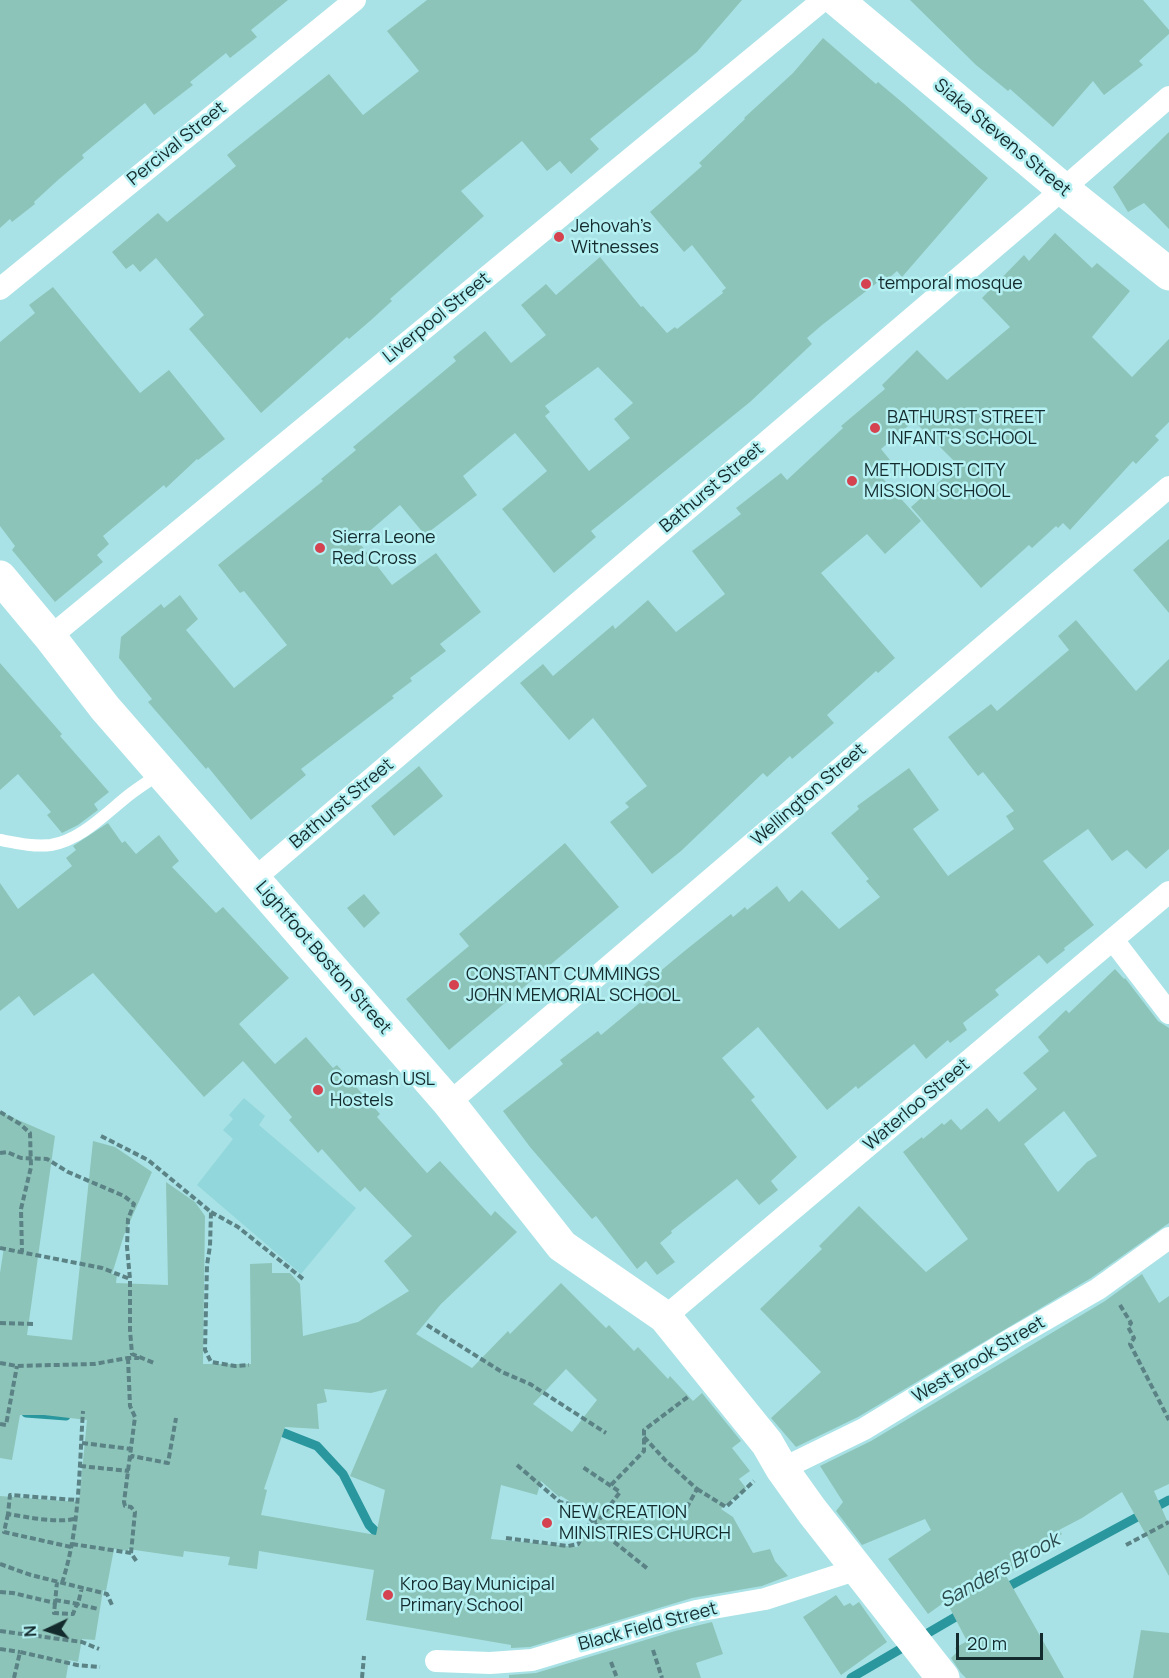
<!DOCTYPE html>
<meta charset="utf-8">
<style>
body{margin:0}
#map{position:relative;width:1169px;height:1678px;overflow:hidden;background:#a8e2e6;font-family:Manrope,sans-serif}
canvas{display:block}
.north{position:absolute;left:18px;top:1600px;width:60px;height:60px;-webkit-text-stroke:4px #b5f0f3;paint-order:stroke;rotate:266deg;font-size:16px;font-weight:700;line-height:24px;text-align:center;color:#142b2d}
.north::after{content:'';display:block;margin:auto;width:21px;height:27px;background:#142b2d;clip-path:polygon(50% 0,100% 100%,50% 72%,0 100%)}
.scale{position:absolute;left:956px;top:1633px;width:87px;height:27px;box-sizing:border-box;border:3px solid #142b2d;border-top:0;padding-left:8px;font-size:18px;line-height:21px;white-space:nowrap;color:#142b2d;-webkit-text-stroke:4px #b5f0f3;paint-order:stroke}
</style>
<div id="map">
<canvas width="1169" height="1678"></canvas>
<div class="north">N</div>
<div class="scale">20 m</div>
</div>
<script>
const context = document.querySelector('canvas').getContext('2d');
context.lineJoin = 'round';
function paint(path, color) { context.fillStyle = color; context.fill(path, 'evenodd'); }
function strokePath(path, color, width, dash) { context.strokeStyle = color; context.lineWidth = width; context.lineCap = dash ? 'butt' : 'round'; context.setLineDash(dash || []); context.stroke(path); }
function drawText(font, color, halo, rows, align = 'center') {
  context.font = font + ' Manrope,sans-serif'; context.lineWidth = 5; context.setLineDash([]); context.textBaseline = 'middle'; context.strokeStyle = halo; context.fillStyle = color; for (const [text, x, y, turn = 0] of rows) {
    context.save(); context.translate(x, y); context.rotate((+turn || 0) * Math.PI / 180); context.textAlign = isNaN(turn) ? turn : align; if (halo) context.strokeText(text, 0, 0); context.fillText(text, 0, 0); context.restore();
  }
}
paint(new Path2D(`
 M244 1098 265 1116 259 1125 356 1208 301 1274 197 1185 233 1139 223 1130 233 1119 229 1115Z`), '#92d7db');
strokePath(new Path2D(`
 M26 1413 66 1416
 M284 1433 317 1446 343 1474 369 1525 375 1531 387 1535
 M1002 1590 1169 1500
 M851 1678 964 1612`), '#29979d', 9);
paint(new Path2D(`
 M0 0H288L251 30 257 37 230 58 226 53 190 82 193 85 154 115 145 103 82 155 84 158 58 180 34 202 35 204 12 222 10 219 0 228Z
 M427 0H742L697 52 590 139 599 149 571 174 560 161 547 171 522 141 461 191 484 216 390 299 392 301 370 321 349 339 347 337 261 413 189 329 204 315 156 258 140 272 133 264 126 269 112 252 158 213 167 222 236 166 227 155 329 74 363 115 419 71 387 31Z
 M910 0H1143L1169 30V34L1139 61 1143 65 1104 95 1093 81 1053 127 1010 89 1008 91 976 65Z
 M823 38 876 84 878 82 903 103 988 178 902 277 897 271 881 285 878 282 822 325 807 338 812 344 750 402 591 531 596 537 554 573 502 509 547 471 515 433 463 476 477 495 425 535 400 505 358 541 392 585 436 553 481 612 440 644 446 651 410 678 412 681 392 696 394 698 301 769 306 775 251 820 208 767 206 769 148 702 152 699 119 658 121 637 161 604 164 608 180 595 198 619 186 630 234 688 287 645 244 591 240 593 218 565 323 481 321 479 356 450 353 447 456 361 453 357 485 331 511 363 546 335 521 305 546 284 556 295 600 257 641 307 643 306 667 333 675 327 677 329 723 293 722 291 726 288 692 245 684 252 650 212 702 166 699 163 745 119 744 118 793 73ZM598 367 633 403 614 419 630 438 589 471 545 416 550 412 545 406Z
 M1169 132V229L1144 203 1128 212 1113 187Z
 M1055 233 1092 268 1097 263 1130 291 1092 337 1132 377 1169 339V422L1155 436 1159 440 1136 464 1133 461 1070 530 1063 523 1058 528 1056 526 1032 548 1029 545 981 588 911 507 958 465 914 421 881 449 890 460 876 471 921 521 885 554 867 534 821 573 895 658 878 673 876 671 827 715 834 723 792 759 790 756 767 777 763 773 681 851 652 874 610 822 629 807 625 803 647 786 593 718 569 740 520 683 543 664 553 676 613 625 615 629 648 600 676 632 725 594 692 551 741 514 736 508 781 473 787 480 843 428 841 426 885 389 882 385 917 350 947 380 1010 327 982 298 1024 255 1029 261Z
 M53 287 140 393 169 370 225 439 198 460 197 459 166 488 164 485 103 536 109 544 97 555 103 562 55 602 12 550 15 546 0 526V342L35 313 29 305Z
 M1169 539V613L1133 570Z
 M1076 620 1136 691 1169 659V849L1146 869 1127 850 1112 861 1088 829 1043 861 1094 925 1064 948 1065 950 1047 964 1039 955 995 990 999 995 963 1023 967 1030 950 1043 948 1040 926 1059 914 1044 858 1089 856 1086 827 1110 758 1027 722 1058 755 1097 751 1100 797 1157 771 1181 778 1190 759 1205 737 1179 671 1231 672 1233 660 1243 675 1262 657 1275 646 1261 637 1269 596 1216 592 1219 530 1147 503 1111 563 1064 560 1060 598 1031 601 1035 648 996 641 987 687 949 731 914 733 917 745 907 747 910 777 886 789 902 802 890 839 929 880 897 866 881 869 879 831 833 859 809 857 806 909 768 939 810 913 829 948 876 1014 829 1006 816 1014 811 983 772 978 776 948 737 991 704 997 711 1069 650 1058 636Z
 M0 663 62 734 60 736 109 792 94 804 98 810 78 825 62 833 47 815 51 812 18 774 0 790Z
 M419 766 443 796 394 836 371 806Z
 M108 823 122 843 125 841 136 854 159 835 179 861 172 867 216 913 223 907 289 978 239 1024 275 1064 306 1037 333 1068 337 1065 380 1114 377 1117 427 1173 440 1161 491 1216 495 1211 517 1232 441 1304 416 1334 472 1368 508 1331 510 1334 561 1283 606 1328 609 1325 634 1351 638 1347 668 1379 670 1376 693 1401 702 1393 741 1441 732 1448 750 1471 739 1479 746 1488 721 1509 733 1517 753 1553 770 1549 775 1561 788 1576 762 1586 692 1598 530 1647 511 1648V1645L366 1620 374 1570 259 1551 257 1569 228 1565 230 1557 184 1551 183 1557 128 1549V1551L114 1549 106 1591 103 1590 95 1640 82 1639 78 1662 69 1660 66 1678H0V1496L79 1502 87 1420 44 1415H20L12 1460 0 1458V1273L4 1247H0V1112L55 1136 27 1335 72 1340 93 1141 115 1147 152 1172 124 1235 112 1274 117 1275 116 1283 168 1285 166 1182 195 1202 205 1216 203 1364H251L250 1264 272 1263V1273H290L300 1284 303 1336 358 1322 409 1291 384 1261 412 1236 365 1187 360 1192 322 1149 318 1153 289 1120 292 1117 243 1061 204 1097 93 973 34 1016 19 996 0 1011V883L18 909 72 866 66 858 76 850 73 846ZM566 1369 597 1400 572 1432 533 1404ZM324 1389 371 1393 387 1389 350 1476 385 1490 376 1535 261 1515 267 1490 264 1489 285 1427 319 1429 317 1404 327 1402ZM541 1481 559 1497 561 1496 597 1518 577 1547 491 1539 501 1485 537 1495Z
 M565 843 619 907 449 1050 406 999 469 946 459 934Z
 M364 894 380 913 364 928 347 908Z
 M1115 969 1124 979 1125 978 1158 1021 1169 1028V1223L1091 1278 858 1417 796 1447 771 1418 821 1372 760 1309 822 1249 819 1246 859 1206 926 1272 968 1239 903 1152 922 1137 923 1139 942 1123 944 1125 951 1119 961 1130 987 1108 999 1122 1037 1089 1023 1073 1049 1051 1038 1037 1066 1010 1069 1013ZM1064 1111 1097 1156 1087 1162 1058 1192 1024 1144Z
 M1142 1274 1159 1303 1169 1296V1484L1154 1491 1169 1525V1576L1122 1492 1082 1518 1059 1530 1062 1534 1041 1547 1043 1551 1027 1559 1029 1563 1005 1574 1064 1678H966L961 1673 951 1658 957 1652 955 1648 967 1641 946 1601 928 1614 888 1559 931 1530 925 1519 862 1545 836 1511 843 1502 820 1466 871 1441 1105 1301Z
 M836 1595 844 1606 850 1603 853 1606 859 1602 887 1642 841 1675 803 1617Z
 M712 1622 723 1654 696 1663 701 1678H509V1675L536 1673 675 1631Z
 M1141 1630 1169 1633V1678H1133Z`), '#8dc4b9');
strokePath(new Path2D(`
 M0 1112 20 1124 30 1133 31 1167 21 1209 22 1252
 M101 1136 148 1160 211 1212 210 1246 207 1265 205 1350 211 1362 235 1366 249 1365
 M0 1153 7 1152 21 1158 47 1159 68 1172 124 1196 134 1204 128 1219 127 1247 130 1279V1330L132 1354 154 1363
 M211 1212 238 1227 303 1279
 M0 1248 102 1268 130 1279
 M1120 1305 1131 1323 1128 1327 1134 1338 1130 1344 1169 1420
 M0 1323 35 1324
 M427 1325 502 1372 530 1384 606 1433
 M128 1358 130 1406 135 1417 124 1502 125 1506 131 1507 135 1512 131 1553 137 1562
 M0 1363 17 1366 94 1364 128 1358H139
 M0 1424 6 1425 17 1366
 M644 1437 666 1461 697 1489 681 1518
 M82 1443 131 1449
 M130 1459 132 1456 168 1463 176 1418
 M517 1465 560 1502 576 1505 613 1541 648 1569
 M80 1466 129 1471
 M611 1485 644 1451V1430L689 1396
 M697 1489 726 1507 754 1481
 M8 1514 4 1532 71 1547
 M74 1519C55 1523 27 1517 8 1514L10 1495 76 1500
 M506 1538 568 1546 578 1544 591 1521 599 1520 620 1492 581 1466
 M72 1544 131 1553
 M1126 1545 1169 1522
 M0 1564 31 1575 107 1594 112 1605
 M62 1583C80 1528 79 1469 83 1411
 M0 1592 13 1593 55 1603 57 1582
 M55 1600 78 1604 82 1587
 M55 1603 54 1613 73 1614 77 1604 98 1609
 M0 1631 82 1642 99 1649
 M0 1649 20 1652
 M653 1650 662 1678
 M611 1662 617 1678
 M14 1678 20 1652 77 1665 100 1667
 M362 1678 364 1656`), '#5b8285', 4, [6, 3]);
strokePath(new Path2D(`
 M0 840C16 843 34 847 51 845 81 840 105 814 129 795 138 788 149 781 159 774`), '#fff', 12);
strokePath(new Path2D(`
 M0 289 355 0
 M50 637 823 0
 M254 879 1063 189 1169 97
 M1113 940 1169 1013
 M449 1103 1169 487
 M665 1317 1169 892
 M782 1469 864 1429 1015 1337 1098 1289 1169 1238
 M436 1661 490 1663 532 1660 671 1618 696 1611 765 1599 858 1569`), '#fff', 22);
strokePath(new Path2D(`
 M0 577 50 637 105 708 449 1103 562 1246 665 1317 767 1443 782 1469 812 1511 943 1678`), '#fff', 33);
strokePath(new Path2D(`
 M837 0 1063 189 1169 274`), '#fff', 33);
for (const [x, y, r, color] of [
 [559,237,6,"#d4434f"],
 [866,284,6,"#d4434f"],
 [875,428,6,"#d4434f"],
 [852,481,6,"#d4434f"],
 [320,548,6,"#d4434f"],
 [454,985,6,"#d4434f"],
 [318,1090,6,"#d4434f"],
 [547,1523,6,"#d4434f"],
 [388,1595,6,"#d4434f"]
]) { const dot = new Path2D(); dot.arc(x, y, r, 0, 2 * Math.PI); context.fillStyle = color; context.fill(dot); strokePath(dot, '#b5f0f3', 2); }
drawText('18px', '#142b2d', '#b5f0f3', [
 ["Siaka Stevens Street",1002,138,40],
 ["Percival Street",177,144,-39],
 ["Liverpool Street",437,318,-39],
 ["Bathurst Street",712,488,-40],
 ["Wellington Street",809,795,-41],
 ["Bathurst Street",342,804,-40],
 ["Lightfoot Boston Street",323,958,49],
 ["Waterloo Street",917,1105,-40],
 ["West Brook Street",979,1360,-31],
 ["Black Field Street",648,1627,-15]
]);
drawText('18px', '#142b2d', '#b5f0f3', [
 ["Jehovah’s",571,227],
 ["Witnesses",571,248],
 ["temporal mosque",878,284],
 ["BATHURST STREET",887,418],
 ["INFANT'S SCHOOL",887,439],
 ["METHODIST CITY",864,471],
 ["MISSION SCHOOL",864,492],
 ["Sierra Leone",332,538],
 ["Red Cross",332,559],
 ["CONSTANT CUMMINGS",466,975],
 ["JOHN MEMORIAL SCHOOL",466,996],
 ["Comash USL",330,1080],
 ["Hostels",330,1101],
 ["NEW CREATION",559,1513],
 ["MINISTRIES CHURCH",559,1534],
 ["Kroo Bay Municipal",400,1585],
 ["Primary School",400,1606]
], 'left');
drawText('italic 20px', '#2c4a4b', '#b5f0f3', [
 ["Sanders Brook",1000,1571,-29]
]);
</script>
